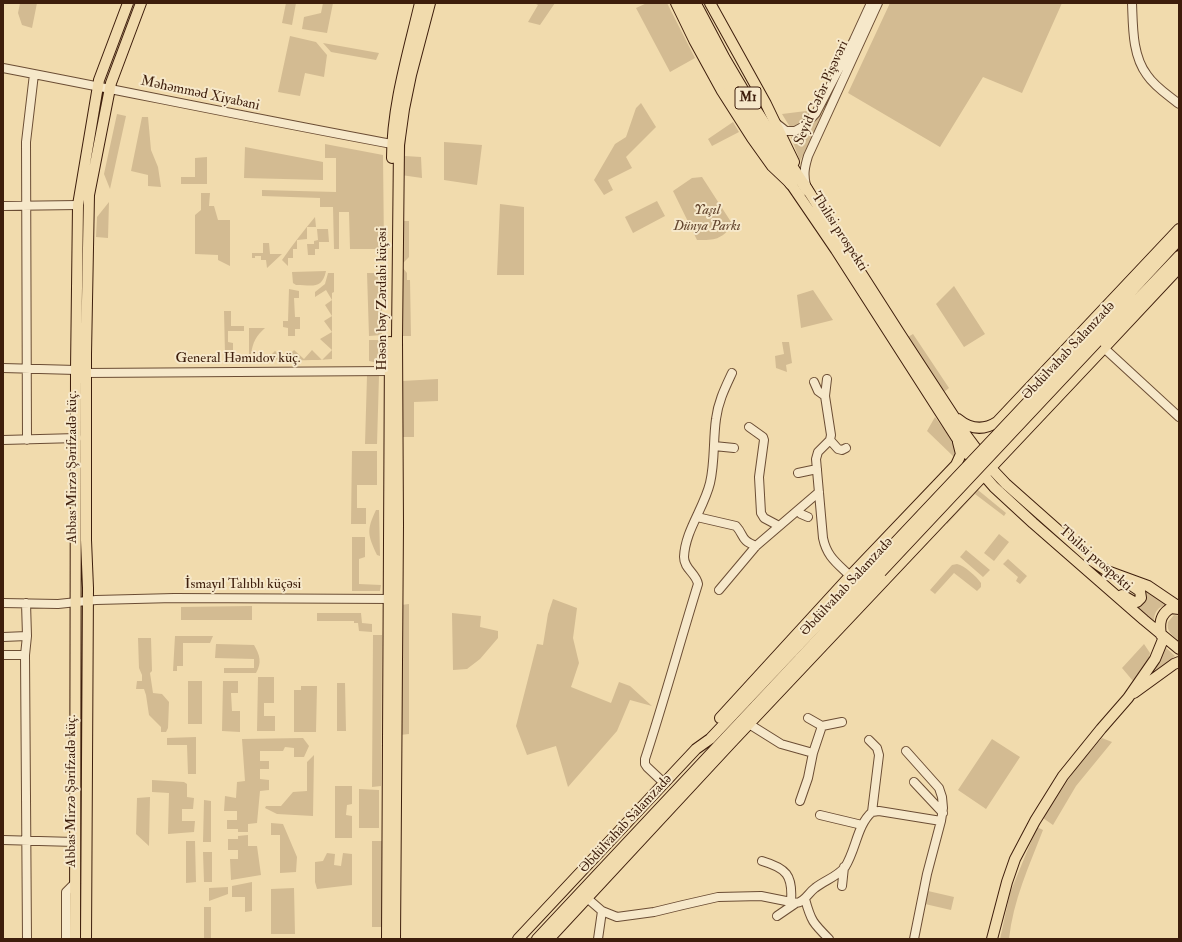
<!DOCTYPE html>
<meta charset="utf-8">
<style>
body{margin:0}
#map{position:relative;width:1182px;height:942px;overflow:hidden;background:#f1dbad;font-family:"IM FELL Double Pica",serif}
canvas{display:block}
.frame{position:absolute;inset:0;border:4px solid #3e1e0c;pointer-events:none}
</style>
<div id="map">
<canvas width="1182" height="942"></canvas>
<div class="frame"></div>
</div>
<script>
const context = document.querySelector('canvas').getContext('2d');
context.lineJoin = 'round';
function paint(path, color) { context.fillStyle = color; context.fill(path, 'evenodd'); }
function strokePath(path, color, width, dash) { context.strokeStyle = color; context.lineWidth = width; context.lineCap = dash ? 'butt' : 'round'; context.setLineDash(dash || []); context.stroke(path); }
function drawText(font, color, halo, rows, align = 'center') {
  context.font = font + ' "IM FELL Double Pica",serif'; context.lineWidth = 4; context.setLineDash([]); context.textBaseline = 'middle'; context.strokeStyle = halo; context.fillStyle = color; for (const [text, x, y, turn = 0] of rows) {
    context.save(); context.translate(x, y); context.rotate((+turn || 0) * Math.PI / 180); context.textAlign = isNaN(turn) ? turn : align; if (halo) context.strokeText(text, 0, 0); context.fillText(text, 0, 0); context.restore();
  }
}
paint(new Path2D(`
 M20 3H37L32 28 22 25 18 13Z
 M286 3H296L292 25 282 23Z
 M323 3H333L327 33 302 29 304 17 321 13Z
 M534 3H555L540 25 528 22 538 5Z
 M647 3H667L695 58 670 72 636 8Z
 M890 3H1062L1022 93 983 77 940 147 848 93Z
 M290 36 316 42 327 55 324 77 305 73 300 96 278 92Z
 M323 43 379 53 376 60 331 52Z
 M641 103 656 127 626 157 632 168 608 180 613 190 604 195 594 180 615 144 626 137 636 108Z
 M814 110 795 126 790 127 782 114Z
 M822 113 817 127 800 161 791 137 801 132Z
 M117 114 126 116 110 189 104 174Z
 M142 117H148L151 150 158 167 161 187 148 186V175L131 171Z
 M733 122 739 132 712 146 708 139Z
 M403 138 406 139 405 156 421 157 422 178 401 175Z
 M444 142 482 145 477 185 444 180Z
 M325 144 383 155 384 249H350L349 212H339V249H334L333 207H320V198L262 196V190L336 192V158H325Z
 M245 147 323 162V180L244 178Z
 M207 157V184H181V177H195V158Z
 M702 177 733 225C720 240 716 240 697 240L673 191 692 178Z
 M201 193H210L209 206H214L218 220H230V266L218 260V255L195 254V215L201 210Z
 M657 201 665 216 633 233 625 217Z
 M109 202 108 238 96 237 97 217Z
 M500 204 524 207V275H497Z
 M315 217 316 227H307V239L297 240V249H293V258H288V266L282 260C292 246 303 231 315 217Z
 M402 221H409V257L403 263Z
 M317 229H328L329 242H319V249H315V255H308L307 244H314V241L318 240Z
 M263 243H269L270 254H282L267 268 266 260H261V256H255V258H252V253H263Z
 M402 267 407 273V280H410L411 336H401Z
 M326 271C322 290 312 285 296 285L293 283 292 272Z
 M328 273H334V292L332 293V359C310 361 289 360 267 359L275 351 285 359 294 350 304 359 312 350 322 360 332 350 320 339 332 332 324 321 332 316 325 305 332 300 326 290 315 297V292L325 284Z
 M367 273H382V335L369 336Z
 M954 286 985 334 964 347 936 304Z
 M289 289 299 291V298H294L295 317H300V329H295V336H288V328L283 327V321H288Z
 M813 290 833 320 801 328 797 295Z
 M224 311H231V326H244V331H228V342L233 343V363L229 364V355L225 354Z
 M249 328H265C256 336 253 342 251 354H249Z
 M913 334 949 388 944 392 908 337Z
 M369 340H383V357L379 363 369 361Z
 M782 342H789L792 363 786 365 787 372 776 368 775 356 784 354Z
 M367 376H379L377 444H365Z
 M438 379V401L414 402V437H402V381Z
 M935 417C942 428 959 443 954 457L927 431Z
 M352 451H377V485H357V508H366V524H351Z
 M975 489 978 490 1006 513 1004 516 975 494 947 524 945 521Z
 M940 500 942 501 532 939H529Z
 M376 510H379L380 556 377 555C368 535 366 531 376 510Z
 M999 534 1009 542 994 561 984 553Z
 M352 537H365V557L359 559V584L381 585 380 591H352Z
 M966 550 990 570 983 577 960 557Z
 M1008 559 1027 576 1020 584 1016 581 1018 577 1003 564Z
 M957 564C965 566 976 576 981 583V587L977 591 954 573 935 594 930 590 952 565Z
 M1142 588 1167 604C1158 607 1154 612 1154 621L1133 605Z
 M553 599 577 608 573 638 579 663 571 687 611 703 619 682 630 686 652 706 630 700 617 731 568 787 556 746 527 755 516 726 537 644 543 645 548 614Z
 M409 604V734L400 735 401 605Z
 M252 606V620H181V607Z
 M317 613H361L362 623 372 624V632L359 631 358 623H354V621H317Z
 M452 613 481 616 480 627 498 631V638L480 659 467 669 453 670Z
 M1174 615 1179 616V641C1172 635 1166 631 1168 622Z
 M373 635H382L381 786 372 787Z
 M175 636H213L210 643H183V666H177V671H173Z
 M138 638H151L152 671 150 673 153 693 162 694 169 702 168 728 166 732H161V727L149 715 146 695 144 689H136L137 681H142V675L139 668Z
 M216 644 254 645C260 655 262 663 256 673H224V668H254V659L215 658Z
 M1144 644 1150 653 1149 658 1133 681 1122 668Z
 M1165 647 1175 656 1147 679Z
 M258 677H274V703H264V716H275V731H257Z
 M188 681H202V724H188Z
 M223 681H238V693H231L232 711H240V732L222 731Z
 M337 683H345L346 731H337Z
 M301 686H317L316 732H294V690H301Z
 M196 737V774H188L187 745H167V738Z
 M303 738 309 746 304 757H294V748L285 747 283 751H260V761H269V769H260V779L269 780V790L260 791 257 823 248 824V832H238V829H227V820H237V811H224L225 796 236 798 237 782 245 781 242 739Z
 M1102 738 1112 742 1076 786 1053 825 1043 818 1076 768Z
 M992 739 1020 757 986 809 958 790Z
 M314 755 313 816 277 814 265 808 266 806H281L293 792 307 791V762Z
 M152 780 184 782 187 784V797L194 798 193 809H182V821H195L194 832 168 834 169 793 152 792Z
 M335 786H352V804L347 805 346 815 352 816V838H335Z
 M359 789 379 790V828H359Z
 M150 797 149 846 136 834 137 798Z
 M204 800 211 801V842H203Z
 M271 823 283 824 297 857 296 872 280 873V835H271Z
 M1037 827 1043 830C1029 866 1013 901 1009 939H1000L1010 893Z
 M248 835V846H257L261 875 231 880 230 859H238V850H228V839H238V836Z
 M186 841H195L196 882 186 883Z
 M372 841H382V927H372Z
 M203 852H212V882H204Z
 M327 853 335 854 334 865 341 866 343 853 352 854V885L317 889 315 882V862L323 861Z
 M252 882V911L245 912V897H232V886Z
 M228 887V894L209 901V888Z
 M294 888 295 934H271V889Z
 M928 891 954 897 951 910 925 904Z
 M204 907H211V939H204Z`), '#d3bb92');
const minor = new Path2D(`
 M1132 3C1133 26 1132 55 1147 75 1155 87 1168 95 1179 104
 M3 68C133 93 262 120 392 144
 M776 123 786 131H795L804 126 816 113 854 40 871 3
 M806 185C803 174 805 166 808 156L878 3
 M3 206 78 205
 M1104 348 1179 417
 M3 368 76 370
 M86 373 389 371
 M814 382 818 391 825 396 827 379
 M825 396 831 435 830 440 818 452 816 459 823 538C827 557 837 563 850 576
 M749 427 763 437 764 440 759 477 761 513 764 518 779 526
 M3 440 77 438
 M27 440 26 142 34 74
 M830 440 838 449 842 450 846 448
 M714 446 734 448
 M798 473 817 469
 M798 510 801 514 808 517
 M697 517 736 526C745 536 740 540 756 546
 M719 590 756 546 819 492
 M3 603 58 604 96 600 174 598 394 599
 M26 603 27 636 25 655 27 939
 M3 637 27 636
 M3 655H25
 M749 724 781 744 813 753 822 726 808 718
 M822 726 842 722
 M906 751 939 788 942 797 943 808 941 821 927 874 914 939
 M914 782 943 813
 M664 783 647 767 645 764V759C664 701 680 642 698 584 696 573 684 569 684 557 685 531 704 508 710 483 715 462 713 440 716 419 718 402 725 388 732 373
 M800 801 808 778 813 753
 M872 812 879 811 941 821
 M820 815 862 825
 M3 840 75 842
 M762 861C786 868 793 875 791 901
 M842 886 844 867
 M587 898 602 911 617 917 654 912 683 905 718 897 761 896 796 903C805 902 808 893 815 888 825 880 837 877 845 867 856 850 857 825 872 812L879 755 877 748 869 740
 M805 899C811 921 813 923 829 939
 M777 916 796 903
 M66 939V892L75 883
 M598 939 602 911`);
const major = new Path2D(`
 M676 3 694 40 722 91 752 138 772 166 791 184 836 250 956 437 981 472 994 487 1033 523 1144 620 1179 649
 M710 3 766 104 794 162
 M392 158C392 106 408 54 420 3
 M804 184 900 334 966 435 989 466 1006 484 1094 562 1107 571 1148 586 1179 607
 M1090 336 1179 240
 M1097 342 1179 256
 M958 419C970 429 983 431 997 422L1179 229
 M1122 595 1134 602H1137L1141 598 1140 591 1128 583
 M1161 635C1159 624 1160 614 1171 608L1179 609
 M1134 693 1174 664 1179 662
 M720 718 850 576 956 465 961 454 958 442
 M75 939 76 370 78 205 99 80 128 3
 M86 939 88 588 86 540V354L89 195 111 83 141 3
 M387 939 390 342
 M395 939 398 525 397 339 399 145 404 109 411 75 430 3
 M518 939 696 749 710 739 874 565
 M537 939 881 572
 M549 939 731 743 1104 348 1179 268
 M992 939 1007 882 1015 859 1035 821 1063 776 1101 729 1128 698 1155 659 1164 637`);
const highway = new Path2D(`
 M685 3 714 61 791 184
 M695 3 724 58 744 92 807 190`);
strokePath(minor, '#6b4d34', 10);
strokePath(major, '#3e1e0c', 12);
strokePath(highway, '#3e1e0c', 13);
strokePath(minor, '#f6e8ca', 8);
strokePath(major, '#f1dbad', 10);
strokePath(highway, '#f1dbad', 11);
const majorBridge = new Path2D(`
 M874 565 1090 336
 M881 572 1097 342`);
strokePath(majorBridge, '#3e1e0c', 12, []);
strokePath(majorBridge, '#f1dbad', 10);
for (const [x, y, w] of [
 [748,98,26]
]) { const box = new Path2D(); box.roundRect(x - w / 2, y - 11, w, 22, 3); context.fillStyle = '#f6e8ca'; context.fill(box); strokePath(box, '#3e1e0c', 1); }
drawText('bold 13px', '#3e1e0c', null, [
 ["M1",748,98]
]);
drawText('14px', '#3e1e0c', '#f6e8ca', [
 ["Seyid Cəfər Pişəvəri",822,93,-66],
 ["Məhəmməd Xiyabani",200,94,12],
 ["Tbilisi prospekti",839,232,57],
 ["Həsən bəy Zərdabi küçəsi",383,299,-90],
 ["Əbdülvahab Salamzadə",1069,351,-47],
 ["General Həmidov küç.",238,359],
 ["Abbas Mirzə Şərifzadə küç.",73,467,-90],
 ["Tbilisi prospekti",1095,559,41],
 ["İsmayıl Talıblı küçəsi",243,585],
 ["Əbdülvahab Salamzadə",847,587,-47],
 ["Abbas Mirzə Şərifzadə küç.",72,791,-90],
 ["Əbdülvahab Salamzadə",626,824,-47]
]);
drawText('italic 14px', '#63452e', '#f6e8ca', [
 ["Yaşıl",707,211],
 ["Dünya Parkı",707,227]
]);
</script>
